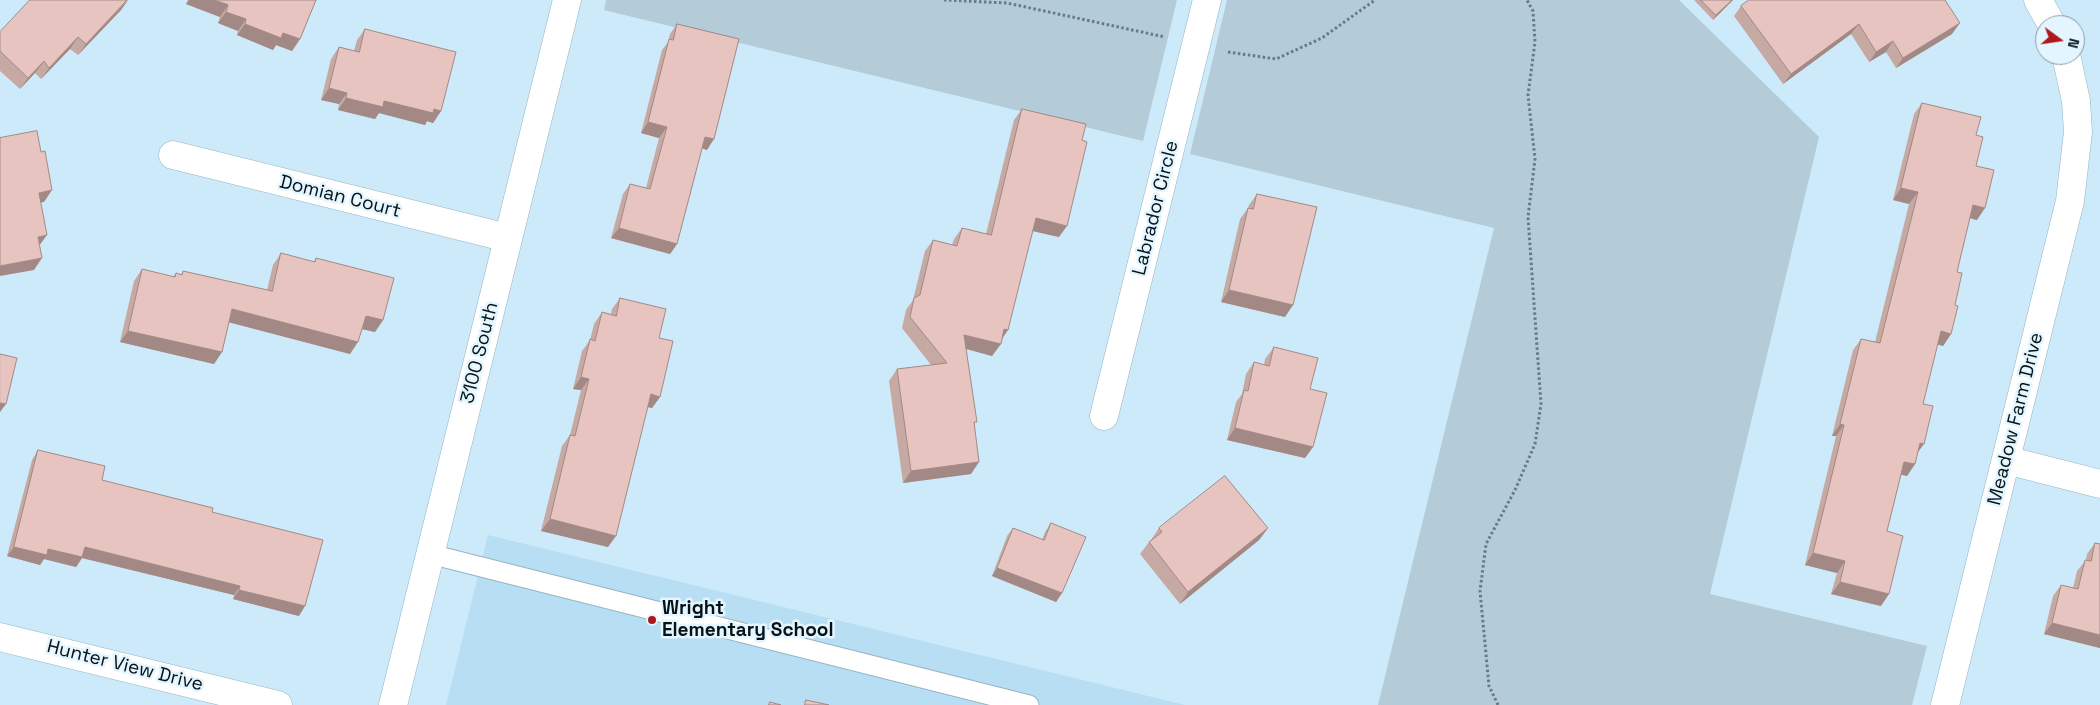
<!DOCTYPE html>
<style>
body{margin:0}
#map{position:relative;width:2100px;height:705px;overflow:hidden;background:#cceafa;font-family:"Space Grotesk",sans-serif}
canvas{display:block}
.north{position:absolute;left:2035px;top:15px;width:50px;height:50px;box-sizing:border-box;background:#e3f5ff;border:1px solid #8b9aa2;border-radius:50%;rotate:104deg;font-size:14px;font-weight:700;line-height:20px;text-align:center;color:#071217}
.north::after{content:'';display:block;margin:auto;width:18px;height:22px;background:#ac191a;clip-path:polygon(50% 0,100% 100%,50% 72%,0 100%)}
</style>
<div id="map">
<canvas width="2100" height="705"></canvas>
<div class="north">N</div>
</div>
<script>
const context = document.querySelector('canvas').getContext('2d');
context.lineJoin = 'round';
function paint(path, color) { context.fillStyle = color; context.fill(path, 'evenodd'); }
function strokePath(path, color, width, dash) { context.strokeStyle = color; context.lineWidth = width; context.lineCap = dash ? 'butt' : 'round'; context.setLineDash(dash || []); context.stroke(path); }
function drawText(font, color, halo, rows, align = 'center') {
  context.font = font + ' "Space Grotesk",sans-serif'; context.lineWidth = 5; context.setLineDash([]); context.textBaseline = 'middle'; context.strokeStyle = halo; context.fillStyle = color; for (const [text, x, y, turn = 0] of rows) {
    context.save(); context.translate(x, y); context.rotate((+turn || 0) * Math.PI / 180); context.textAlign = isNaN(turn) ? turn : align; if (halo) context.strokeText(text, 0, 0); context.fillText(text, 0, 0); context.restore();
  }
}
paint(new Path2D(`
 M488 535 1185 705H446Z`), '#b8def3');
paint(new Path2D(`
 M606 0H1177L1143 141 604 10Z
 M1227 0H1679L1819 137 1710 594 1927 646 1912 705H1378L1494 228 1190 154Z`), '#b4cbd8');
const service = new Path2D(`
 M430 554 1029 705`);
const minor = new Path2D(`
 M2038 0 2052 25
 M173 155 508 238
 M1104 416 1207 0
 M2006 460 2100 484
 M0 637 278 705
 M1945 705 2070 201 2078 132 2076 101 2066 55`);
const secondary = new Path2D(`
 M393 705 567 0`);
strokePath(service, '#97b4c4', 21);
strokePath(minor, '#97b4c4', 29);
strokePath(secondary, '#97b4c4', 29);
strokePath(new Path2D(`
 M944 0 1007 3 1165 37
 M1228 52 1276 59 1322 38 1375 0
 M1498 705 1489 686 1480 591 1486 544 1515 490 1535 444 1541 404 1528 217 1535 159 1528 95 1535 42 1533 11 1527 0`), '#677b86', 3, [2.5, 2.5]);
strokePath(service, '#fff', 19);
strokePath(minor, '#fff', 28);
strokePath(secondary, '#fff', 28);
paint(new Path2D(`
 M128 0 121 10 78 55 70 49 41 79 35 73 20 89 0 71V32Z
 M188 0H316L300 39 292 51 276 45 273 50 237 35 238 31 218 23 220 17 186 4Z
 M1694 0H1733L1713 20Z
 M1741 6 1952 34 1896 68 1886 52 1869 62 1851 34 1783 84 1734 16Z
 M677 24 707 150 702 148 677 244 670 254 611 238 623 194 630 184 646 188 659 138 641 133 662 50 668 42 670 34Z
 M365 29 441 111 433 123 427 121 425 125 379 113 375 119 338 110 339 104 321 100 331 59 339 47 354 51 357 40Z
 M1922 103 1976 135V166L1977 220 1970 218 1957 272 1955 305 1951 334 1943 346 1937 344 1923 404 1918 452 1915 464 1907 476 1901 475 1887 531 1881 606 1831 594 1837 573 1805 565 1836 436H1832L1853 350 1861 339 1875 342 1909 204 1893 200 1914 114Z
 M1022 109 1059 237 1033 231 1002 340 992 356 966 349 975 426 971 474 903 483 889 381 897 369 931 365 902 328 906 310 913 300 925 251 933 240 952 245 954 239 962 228 986 234 1014 120Z
 M1257 194 1285 317 1221 302 1240 219 1248 208 1249 205Z
 M281 253 314 262 316 258 383 320 375 332 362 329 350 354 229 322 222 352 214 364 120 342 134 281 142 269 173 277 176 273 181 275 183 271 267 290 273 265Z
 M620 298 659 338 660 397 652 408 648 407 608 547 541 531 562 446 570 435 581 390 573 389 582 351 590 340 594 324 602 312 611 314 612 309Z
 M1274 347 1310 389 1313 447 1305 458 1227 440 1236 402 1242 394 1246 374 1254 362 1264 365 1265 359Z
 M38 450 102 480 212 512 299 616 233 599 234 595 82 558 76 567 44 559 40 565 7 556 32 460Z
 M1051 523 1062 593 1056 602 992 576 1007 536 1013 528 1042 540 1045 532Z
 M1159 528H1268L1259 540 1180 604 1140 554 1149 542 1151 540Z
 M2095 543 2100 544V648L2044 634 2053 596 2061 585 2073 588 2077 571 2086 560 2087 554Z`), '#c7a9a4');
paint(new Path2D(`
 M128 0 121 10 78 55 86 44Z
 M189 0H214L228 5 220 17 186 4Z
 M1732 0H1733L1713 20 1716 15Z
 M226 12 246 19 238 31 218 23Z
 M1960 23 1952 34 1896 68 1903 58Z
 M245 24 283 33 300 39 292 51 276 45 273 50 237 35Z
 M1859 24 1851 34 1783 84 1791 74Z
 M78 37 70 49 41 79 49 68Z
 M1893 41 1886 52 1869 62 1876 52Z
 M44 61 35 73 20 89 28 78Z
 M329 88 347 93 339 104 321 100Z
 M346 98 384 101 441 111 433 123 427 121 425 125 379 113 375 119 338 110Z
 M648 122 667 127 659 138 641 133Z
 M705 137 714 139 707 150 698 147Z
 M1901 188 1918 192 1909 204 1893 200Z
 M52 190 44 202 31 204 39 193Z
 M1973 205 1985 208 1977 220 1965 217Z
 M1036 218 1067 226 1059 237 1028 230Z
 M619 228 677 244 670 254 611 238Z
 M47 235 39 246 38 237Z
 M42 258 34 270 0 276V266Z
 M1229 290 1293 305 1285 317 1221 302Z
 M232 309 358 342 350 354 224 321Z
 M366 316 383 320 375 332 357 328Z
 M1004 329 1008 330 1000 342Z
 M128 331 222 352 214 364 120 342Z
 M1941 331 1951 334 1943 346 1932 343Z
 M964 335 1001 344 992 356 956 346Z
 M581 377 589 379 581 390 573 389Z
 M651 394 660 397 652 408 643 406Z
 M0 403 6 404 0 412Z
 M1840 424 1844 425 1836 436H1832Z
 M1235 428 1313 447 1305 458 1227 440Z
 M1920 443 1924 444 1915 456Z
 M979 462 971 474 903 483 911 471Z
 M1904 462 1915 464 1907 476 1896 473Z
 M550 519 616 536 608 547 541 531Z
 M1268 528 1259 540 1180 604 1188 592Z
 M14 547 48 549 85 547 240 586 234 595 82 558 76 567 44 559 40 565 7 556Z
 M1813 553 1845 561 1837 573 1805 565Z
 M997 568 1062 593 1056 602 992 576Z
 M1840 582 1889 594 1881 606 1831 594Z
 M239 590 305 606 299 616 233 599Z
 M2052 623 2100 635V648L2044 634Z`), '#a28986');
const building = new Path2D(`
 M30 0H127L86 44 78 37 49 68 44 61 28 78 0 51V32Z
 M214 0H316L300 39 283 33 281 38 245 24 246 19 226 12 228 5Z
 M1701 0H1732L1716 15Z
 M1749 0H1945L1960 23 1903 58 1893 41 1876 52 1859 24 1791 74 1741 6Z
 M677 24 739 39 714 139 705 137 677 244 619 228 630 184 650 189 667 127 648 122 669 39 673 40Z
 M365 29 456 52 441 111 434 109 433 113 384 101 383 107 346 98 347 93 329 88 339 47 359 52Z
 M1922 103 1981 117 1976 135 1983 137 1976 166 1994 170 1985 208 1973 205 1957 272 1962 273 1955 305 1958 306 1951 334 1941 331 1923 404 1933 406 1924 444 1920 443 1915 464 1904 462 1887 531 1903 536 1889 594 1840 582 1845 561 1813 553 1844 425 1840 424 1861 339 1880 343 1918 192 1901 188Z
 M1022 109 1086 124 1082 140 1087 142 1067 226 1036 218 1008 330 1004 329 1001 344 964 335 977 422H974L979 462 911 471 897 369 947 363 910 317 914 298 920 295 933 240 957 246 962 228 991 235Z
 M37 131 41 152 45 151 52 190 39 193 47 235 38 237 42 258 0 266V138Z
 M1257 194 1317 207 1293 305 1229 290 1248 208 1253 209Z
 M281 253 315 262 316 258 394 278 383 320 366 316 358 342 232 309 222 352 128 331 142 269 175 277 176 273 182 275 183 271 272 291Z
 M620 298 666 309 659 338 673 341 660 397 651 394 616 536 550 519 570 435 575 436 589 379 581 377 590 339 595 341 602 312 616 316Z
 M1274 347 1318 358 1310 389 1327 393 1313 447 1235 428 1244 390 1248 391 1254 362 1269 366Z
 M0 354 17 358 6 404 0 403Z
 M38 450 105 466 102 480 213 508 212 512 323 540 305 606 239 590 240 586 85 547 82 557 48 549 47 555 14 547Z
 M1225 476 1268 528 1188 592 1149 542 1162 532 1159 528Z
 M1051 523 1086 537 1062 593 997 568 1013 528 1044 540Z
 M2095 543 2100 544V635L2052 623 2061 585 2078 589 2085 560 2091 561Z
 M806 700 829 705H805Z
 M770 702 781 705H769Z`);
paint(building, '#e7c4bf');
strokePath(building, '#a28986', 1);
for (const [x, y, r, color] of [
 [652,620,5,"#ac191a"]
]) { const dot = new Path2D(); dot.arc(x, y, r, 0, 2 * Math.PI); context.fillStyle = color; context.fill(dot); strokePath(dot, '#e3f5ff', 2); }
drawText('19px', '#071217', '#e3f5ff', [
 ["Domian Court",340,197,14],
 ["Labrador Circle",1156,208,-76],
 ["3100 South",480,353,-76],
 ["Meadow Farm Drive",2016,419,-76],
 ["Hunter View Drive",125,666,14]
]);
drawText('bold 19px', '#071217', '#e3f5ff', [
 ["Wright",662,609],
 ["Elementary School",662,631]
], 'left');
</script>
